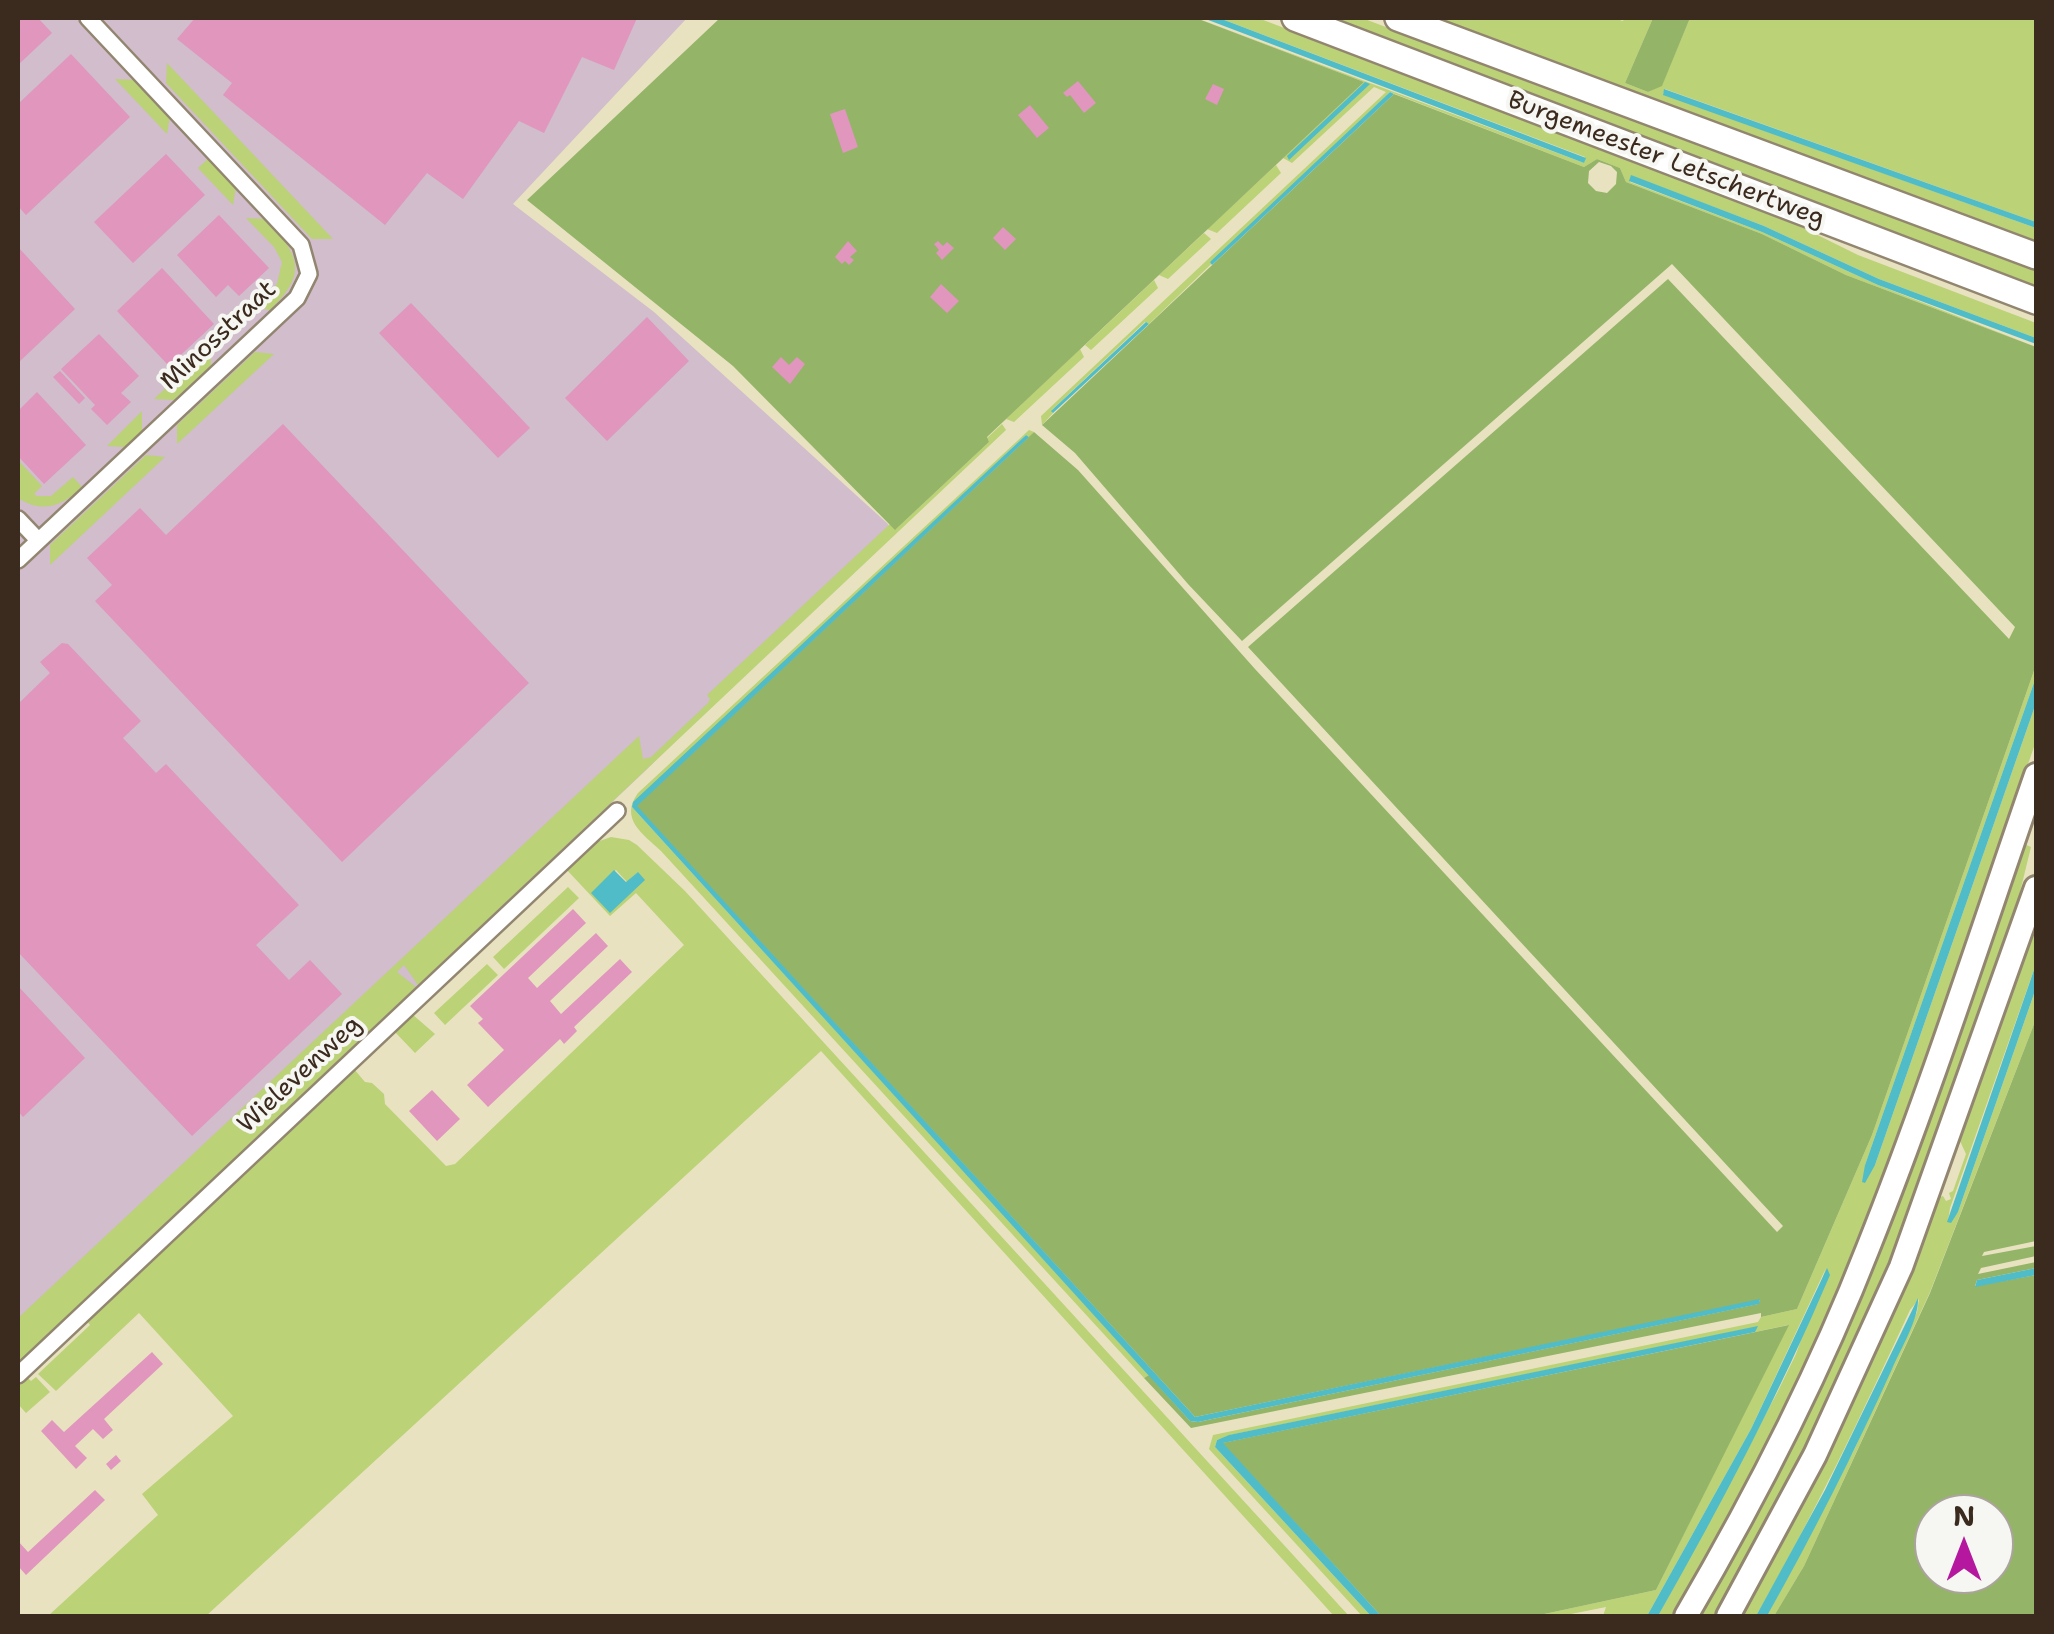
<!DOCTYPE html>
<style>
body{margin:0}
#map{position:relative;width:2054px;height:1634px;overflow:hidden;background:#e8e2c1;font-family:"Shantell Sans",sans-serif}
canvas{display:block}
.frame{position:absolute;inset:0;border:20px solid #3b2a1e;pointer-events:none}
.north{position:absolute;left:1914px;top:1494px;width:100px;height:100px;box-sizing:border-box;background:#f6f6f2;border:2px solid #aba49d;border-radius:50%;rotate:0deg;font-size:28px;font-weight:700;line-height:40px;text-align:center;color:#3b2a1e}
.north::after{content:'';display:block;margin:auto;width:35px;height:45px;background:#b5179e;clip-path:polygon(50% 0,100% 100%,50% 72%,0 100%)}
</style>
<div id="map">
<canvas width="2054" height="1634"></canvas>
<div class="frame"></div>
<div class="north">N</div>
</div>
<script>
const context = document.querySelector('canvas').getContext('2d');
context.lineJoin = 'round';
function paint(path, color) { context.fillStyle = color; context.fill(path, 'evenodd'); }
function strokePath(path, color, width, dash) { context.strokeStyle = color; context.lineWidth = width; context.lineCap = dash ? 'butt' : 'round'; context.setLineDash(dash || []); context.stroke(path); }
function drawText(font, color, halo, rows, align = 'center') {
  context.font = font + ' "Shantell Sans",sans-serif'; context.lineWidth = 8; context.setLineDash([]); context.textBaseline = 'middle'; context.strokeStyle = halo; context.fillStyle = color; for (const [text, x, y, turn = 0] of rows) {
    context.save(); context.translate(x, y); context.rotate((+turn || 0) * Math.PI / 180); context.textAlign = isNaN(turn) ? turn : align; if (halo) context.strokeText(text, 0, 0); context.fillText(text, 0, 0); context.restore();
  }
}
paint(new Path2D(`
 M18 18H687L513 204 654 312 888 524 891 531 643 773 18 1364Z`), '#d1bdcb');
paint(new Path2D(`
 M1196 18 1584 163 1585 157 1219 18H1258L1781 217 1858 255 2036 323V338L1879 279 1764 226 1632 176 1630 182 1762 232 1878 285 2036 347 1846 275 1762 234 1626 182 1620 168 1597 159 1584 167 1390 92 1149 324 1145 322 1052 410 1053 413 1042 425 1041 416 1386 92 1374 87 1292 163 1283 158 1364 82Z
 M1317 18H1362L1636 122 2036 265V291Z
 M1419 18H1617L1622 21 1628 18H1653L1625 83 1648 92 1662 85 1690 18H2036V222L1665 89 1663 94 2036 228V242L1788 155Z
 M167 63 333 239H312L166 83Z
 M115 79 136 80 170 116 167 134Z
 M209 158 236 187 233 205 198 168Z
 M1276 165 1281 173 1217 233 1207 229Z
 M246 218 266 219C299 255 309 273 270 310L252 307 277 284 282 262 274 247Z
 M1204 233 1211 239 1168 279 1159 275Z
 M1154 280 1158 288 1091 350 1085 345Z
 M211 346V366L174 400 154 399Z
 M1080 349 1084 357 1014 422 1006 419Z
 M255 352 274 354 177 444V425Z
 M142 411V431L125 447 107 446Z
 M1002 424 1006 430 418 985 404 965 397 972 416 987 18 1362V1318L639 736 643 759 651 757 708 703 710 699 707 695 890 524 896 529 989 442 987 438Z
 M1029 430 1034 432 1029 437 1026 435 632 807 1149 1375 1144 1378 661 851C643 834 619 819 638 793Z
 M146 455 165 457 50 565V545Z
 M18 460 42 486 34 494 37 496H51L73 477 82 487C63 506 42 514 18 498Z
 M2036 665V677L1865 1165H1875L2036 703V741L1900 1135 1845 1277 1755 1469 1673 1616H1658L1777 1393 1796 1354 1826 1268 1751 1429 1647 1616H1603L1606 1607 1561 1616H1535L1656 1590 1788 1325 1755 1332 1756 1327 1230 1435 1217 1440 1215 1447 1371 1616H1362L1209 1449 1213 1435 1758 1322 1761 1317 1797 1309 1872 1135Z
 M611 837 629 840 637 845 685 891 1349 1616H1334L821 1051 206 1616H48L158 1515 142 1494 233 1416 139 1313 56 1391 38 1374 90 1325 87 1321 354 1069 365 1082 372 1083 384 1094 385 1104 446 1166 455 1164 684 945 636 893 610 916 566 869 594 843ZM616 870 627 882 638 872 610 912 592 893Z
 M2024 844 2031 847 2011 929 1899 1242 1841 1375 1795 1470 1716 1616H1699C1775 1484 1842 1347 1898 1205 1944 1086 1982 964 2024 844Z
 M568 887 579 898 504 969 493 957Z
 M2036 922V964L1950 1208 1948 1222 1958 1212 2036 988V1019L1930 1292 1804 1566 1774 1616H1767L1855 1448 1917 1312 1919 1299 1910 1310C1862 1414 1813 1517 1756 1616H1742C1817 1481 1884 1342 1940 1197L1943 1196 1946 1201 1951 1199 1949 1193 1953 1191 1966 1154 1960 1141Z
 M487 964 498 975 445 1025 434 1013Z
 M412 1014 435 1034 415 1053 394 1031Z
 M27 1377 31 1381 36 1377 50 1392 26 1413 18 1404V1386Z`), '#bbd277');
paint(new Path2D(`
 M720 18H1196L1364 82 987 437 989 442 895 530 733 366 527 200Z
 M1653 18H1690L1662 86 1648 92 1625 83Z
 M1394 94 1584 167 1597 159 1620 168 1626 182 1762 234 1846 275 2036 347V665L1872 1135 1797 1309 1761 1317V1313L1191 1428 1144 1378 1149 1375 1190 1421 1198 1422 1758 1304 1760 1300 1195 1417 636 806 1034 432 1078 470 1255 669 1777 1232 1783 1226 1248 647 1668 279 2009 639 2015 627 1672 264 1242 641 1188 584 1075 453 1042 425ZM1599 162 1611 166 1617 172 1616 184 1607 193 1596 191 1588 183 1589 171Z
 M2036 1019V1241L1984 1252 1982 1256 2036 1246V1256L1981 1268 1978 1274 2036 1262V1268L1977 1280 1975 1286 2036 1275V1616H1774L1804 1566 1930 1293ZM1934 1514H1994V1574H1934Z
 M1789 1325 1656 1590 1535 1616H1381L1222 1443Z`), '#94b468');
paint(new Path2D(`
 M1203 18H1219L1586 158 1584 163Z
 M1365 82 1370 84 1289 160 1287 156Z
 M1664 89 2036 222V228L1663 95Z
 M1390 92 1394 94 1212 265 1210 262Z
 M1631 175 1764 226 1879 279 2036 338V344L1878 285 1762 232 1629 181Z
 M1146 322 1149 324 1053 413 1051 411Z
 M1026 435 1029 437 637 806 1195 1417 1760 1299 1759 1304 1198 1422 1190 1421 632 807 633 802Z
 M2036 677V703L1875 1165 1865 1183 1862 1182 1865 1165Z
 M614 870 626 882 638 872 645 880 610 913 591 893Z
 M2036 964V988L1958 1212 1951 1223 1947 1222Z
 M1827 1268 1830 1275C1780 1393 1721 1505 1658 1616H1647L1751 1429Z
 M2036 1268V1275L1975 1287 1977 1280Z
 M1918 1298C1919 1319 1901 1348 1892 1369 1854 1453 1812 1536 1767 1616H1756L1825 1490Z
 M1758 1326 1755 1332 1223 1443 1381 1616H1371L1215 1447 1217 1440 1229 1435Z`), '#4fbcc8');
paint(new Path2D(`
 M18 18H38L52 33 18 65Z
 M195 18H637L614 70 582 57 544 133 519 121 463 199 427 173 385 225 223 95 232 83 177 39Z
 M71 54 130 117 26 215 18 206V104Z
 M1078 81 1096 103 1084 113 1070 95 1067 97 1063 93Z
 M1213 84 1224 89 1217 105 1205 99Z
 M1030 105 1049 128 1037 138 1018 115Z
 M845 109 858 147 843 153 830 114Z
 M166 154 205 195 133 263 94 222Z
 M219 215 269 268 239 296 228 285 216 297 177 255Z
 M1003 227 1016 239 1005 250 993 238Z
 M848 241 857 251 850 257 854 260 849 265 845 261 842 264 835 257Z
 M938 241 943 246 947 242 954 248 942 260 936 253 939 250 934 244Z
 M18 247 75 309 18 363Z
 M162 268 214 324 169 366 117 311Z
 M941 284 959 301 947 313 930 297Z
 M411 303 530 428 498 458 379 333Z
 M647 317 689 361 607 441 565 398Z
 M99 334 139 376 121 393 131 402 107 425 91 409 95 405 61 369Z
 M781 357 789 365 797 357 805 364 790 384 772 367Z
 M60 371 85 398 79 404 53 377Z
 M37 392 86 445 44 484 18 456V411Z
 M283 424 529 683 342 862 95 601 112 585 87 558 140 508 166 535Z
 M62 643 68 644 141 721 123 738 156 773 166 764 299 905 256 945 289 980 310 960 342 994 192 1136 18 952V704L50 673 40 662Z
 M573 909 586 923 528 978 537 988 596 933 608 946 550 1001 561 1014 620 959 632 972 574 1027 577 1031 564 1044 560 1039 488 1107 467 1085 504 1050 478 1023 483 1019 470 1006Z
 M18 986 85 1058 23 1117 18 1111Z
 M432 1090 460 1119 437 1141 409 1111Z
 M152 1352 163 1364 104 1419 113 1430 103 1439 93 1429 75 1446 87 1458 76 1469 41 1431 52 1420 64 1432Z
 M116 1455 121 1461 111 1470 106 1464Z
 M95 1490 105 1500 26 1575 18 1566V1541L28 1552Z`), '#e096bd');
const street = new Path2D(`
 M18 519 38 540
 M18 560 297 298 309 274 301 245 88 18
 M18 1375 617 811`);
const secondary = new Path2D(`
 M1686 1616C1755 1498 1818 1376 1868 1248 1930 1093 1981 933 2036 775
 M1728 1616 1815 1455 1901 1267 2036 888`);
const primary = new Path2D(`
 M1295 18 2036 301
 M1398 18 2036 256`);
strokePath(street, '#928670', 20);
strokePath(secondary, '#928670', 28);
strokePath(primary, '#928670', 30);
strokePath(street, '#fff', 15);
strokePath(secondary, '#fff', 22);
strokePath(primary, '#fff', 25);
drawText('25px', '#3b2a1e', '#f6f6f2', [
 ["Burgemeester Letschertweg",1666,160,21],
 ["Minosstraat",219,336,-43],
 ["Wielevenweg",300,1075,-43]
]);
</script>
